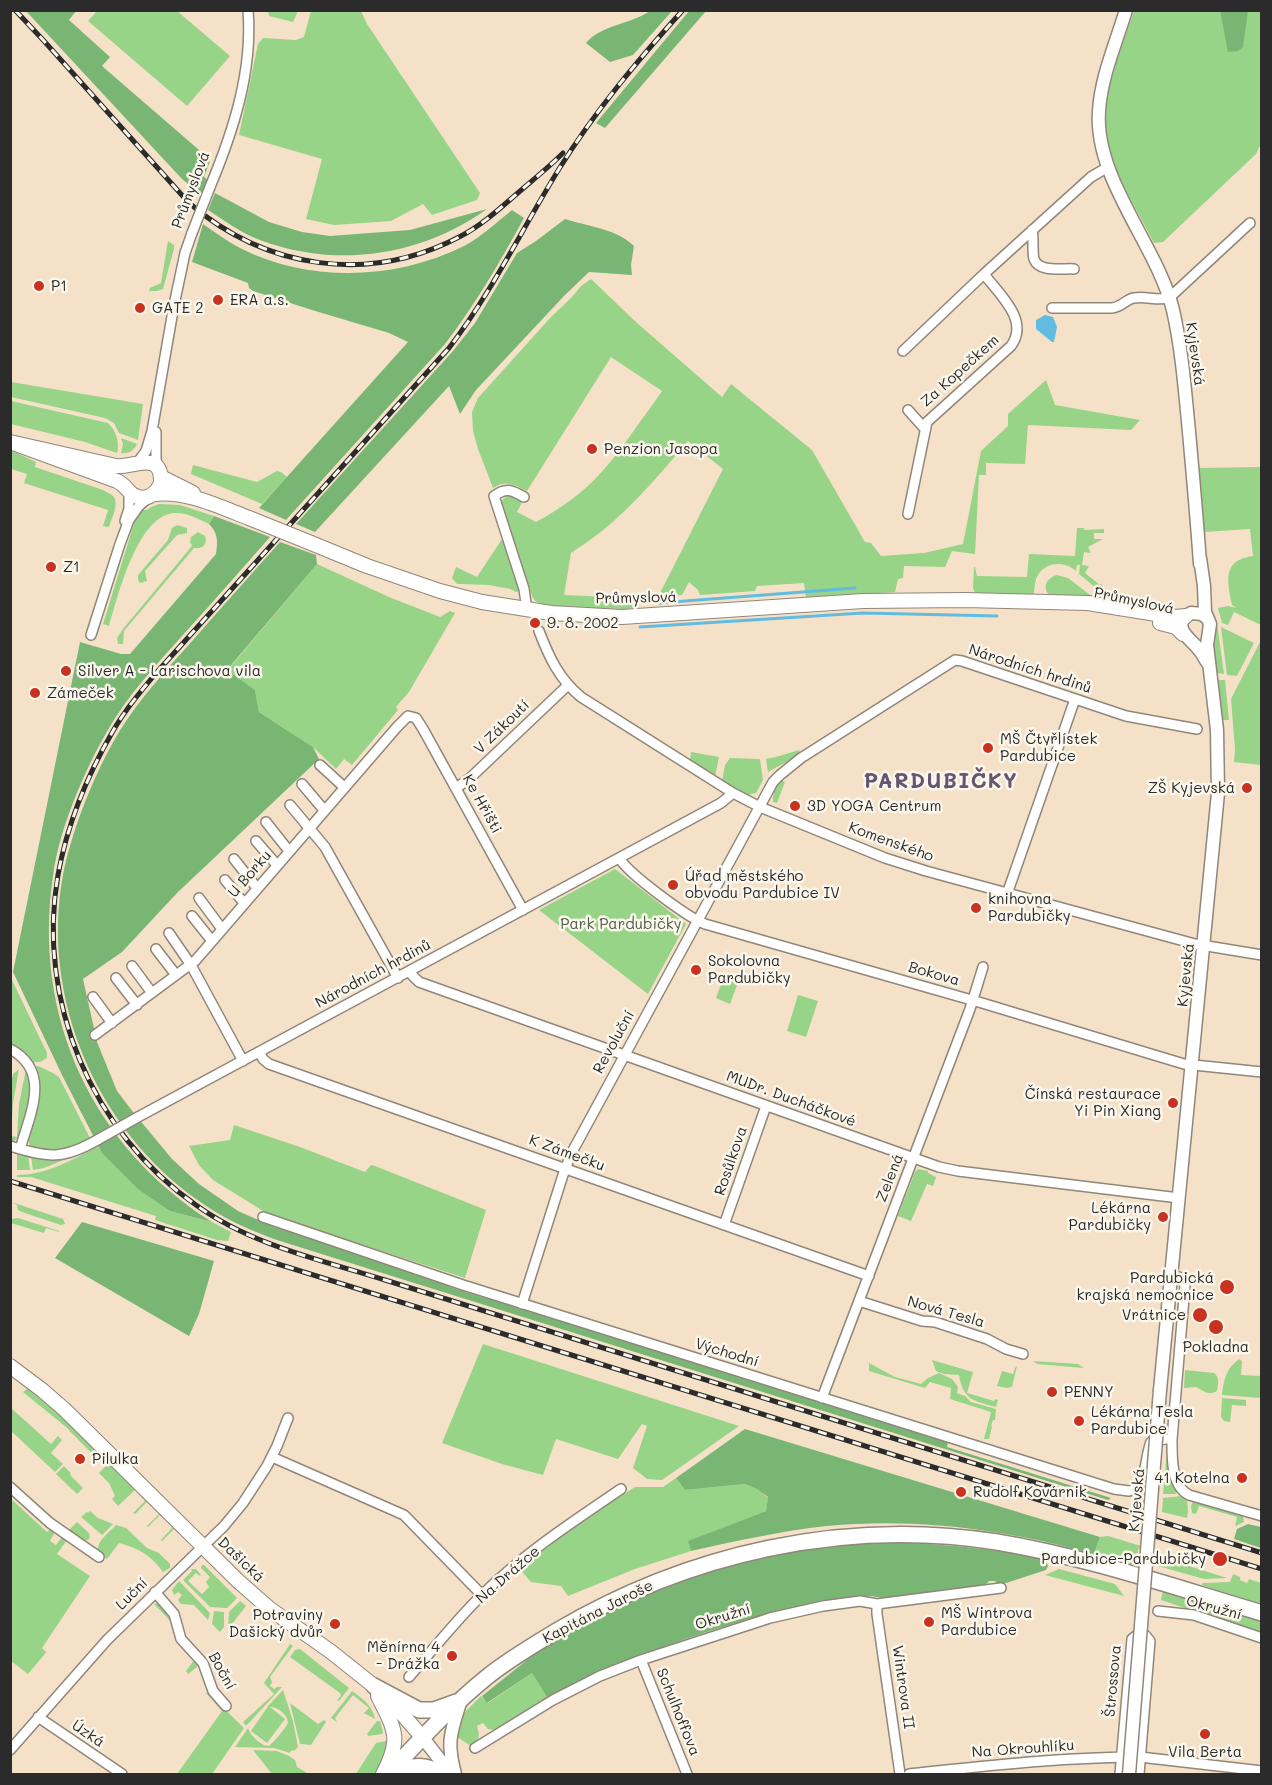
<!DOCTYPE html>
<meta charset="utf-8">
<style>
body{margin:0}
#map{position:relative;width:1272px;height:1785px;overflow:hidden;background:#f5e1c8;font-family:Mali,sans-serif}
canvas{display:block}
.frame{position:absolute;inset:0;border:12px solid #2b2b2b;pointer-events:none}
</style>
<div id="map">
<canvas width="1272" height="1785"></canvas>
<div class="frame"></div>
</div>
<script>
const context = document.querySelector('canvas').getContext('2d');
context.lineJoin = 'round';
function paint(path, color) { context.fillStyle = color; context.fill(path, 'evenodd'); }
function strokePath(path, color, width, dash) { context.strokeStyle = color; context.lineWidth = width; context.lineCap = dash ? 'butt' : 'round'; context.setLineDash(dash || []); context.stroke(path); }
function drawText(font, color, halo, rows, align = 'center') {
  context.font = font + ' Mali,sans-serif'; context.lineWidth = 5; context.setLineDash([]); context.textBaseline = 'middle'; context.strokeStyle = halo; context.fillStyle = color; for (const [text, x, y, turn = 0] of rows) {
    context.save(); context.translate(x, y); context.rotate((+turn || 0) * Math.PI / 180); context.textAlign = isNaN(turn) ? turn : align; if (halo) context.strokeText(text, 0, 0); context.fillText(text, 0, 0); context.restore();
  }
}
paint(new Path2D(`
 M97 11H177L230 56 187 106 88 21Z
 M268 11V10L298 11 293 22 269 16Z
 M311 11H361L367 24 480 193 477 200 432 215 423 204 391 221 334 225 306 219 322 159 239 135 258 44 263 38 296 40 304 37Z
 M1134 11H1220L1229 52 1246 18 1248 11H1261V146L1259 147 1256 154 1163 242 1154 243 1152 239C1136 208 1115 176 1108 142 1099 100 1121 50 1134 11Z
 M168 241 174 245V249L163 289 157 291H149L150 288 161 283Z
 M591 279 637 323 722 397 731 384 812 450 865 542 871 543 881 556 924 553 963 544 981 451 1008 426V414L1046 380 1055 405 1140 420 1131 430 1028 425 1025 464 986 463V475H979L975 554 952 551 945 567 904 566 903 578 898 579 895 592 806 598 804 583 757 586 755 591 700 595 698 590 689 582 682 595 658 597 723 469 688 441C661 473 634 505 602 531 592 539 581 546 571 553L564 595 633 598V602H638C634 608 631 609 625 609L579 608 545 605 535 601 532 596 501 507V502C508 492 513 496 523 500L517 512 536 522C584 496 606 471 637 426 645 415 654 403 662 391L611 357 527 491C515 485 506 479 493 488L478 449 473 431 472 412 478 398 550 318 572 297 581 286Z
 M11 382 143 404 138 440 119 433 114 423 105 418 11 397Z
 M11 401 108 423C116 430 120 443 117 453L85 442 11 424Z
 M121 438 137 444C134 451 128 454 121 453L123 444Z
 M10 450 36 462 35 467 103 490C106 492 109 493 112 495 121 502 111 519 109 527L103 526 108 510 24 483 27 474 11 469Z
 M193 465 257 482 277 471 281 472 287 477 262 504 191 474Z
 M1261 467V625L1234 612 1228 625 1222 623 1218 608 1228 606 1236 608 1232 605C1227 581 1222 560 1253 556L1250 529 1204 532 1199 468Z
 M159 504 180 505 214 516 209 524C199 519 186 512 174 513 137 516 118 596 109 626L103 624 135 520 142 510H147L151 507Z
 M177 525 187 528V533L177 535 145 571 147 581 140 583 138 580V575L168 540 172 528Z
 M1077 528H1084V530L1104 529V533H1094V539H1103L1088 547 1091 553 1084 552 1082 565 1089 566 1085 573 1100 585 1101 584 1109 593 1098 586 1096 588 1079 574 1080 565H1077L1076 571C1064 560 1044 562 1037 577 1034 583 1035 590 1033 596L975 593 973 588 974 567H975L977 576 1027 577 1029 554 1075 556Z
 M198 532 205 536C208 545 202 549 194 548L124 631 123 644H118L117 638 123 629 192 546 190 542 191 537Z
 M502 539 520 591 516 592 510 589 489 585 460 584H457L452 578 456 567 477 577Z
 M317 564 389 597 440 617 450 611 455 613 409 692 396 707 398 710 352 765 344 759 336 769 313 747 259 712 255 690 227 671Z
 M1057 575 1068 578 1094 598 1049 595C1042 586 1047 578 1057 575Z
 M1208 605 1217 623 1224 674 1217 673 1212 653 1213 630 1216 627V623L1212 621Z
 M1221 627 1254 643 1237 676 1227 675Z
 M1261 640V765L1234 762 1235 749 1231 699Z
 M1219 680H1225L1229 720H1221L1218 682Z
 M799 750 801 754 768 772 766 759 776 757Z
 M691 752 719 757 715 777 690 761Z
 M730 758 760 759 763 780 756 793 748 795 722 781 725 765Z
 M781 780 785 782 777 803 773 802C772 793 776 787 781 780Z
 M615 869 686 924 648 994 539 910Z
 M725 973 740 977 730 1004 716 998Z
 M12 980 47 1053V1058L40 1062H33L23 1051 12 1045 11 1041Z
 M798 995 818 1001 806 1037 787 1031Z
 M38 1066 53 1073 59 1077 91 1140C68 1151 56 1153 31 1148 23 1135 37 1110 40 1096 41 1086 39 1076 36 1067Z
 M19 1069 13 1103 11 1136 17 1137 19 1104 26 1069 31 1086V1095L18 1137 14 1141H11V1082L13 1074Z
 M234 1125 300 1147 365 1172 371 1165 375 1166 486 1210 465 1278 268 1214 213 1180 199 1165 189 1146 230 1140Z
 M99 1146 102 1153 170 1211 212 1222 231 1232 228 1241 217 1240 155 1220 156 1216 31 1177H17V1175C47 1175 73 1159 99 1146Z
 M10 1149 28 1155 30 1170H17V1154L11 1152V1175Z
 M31 1156H70L71 1157 44 1168 33 1170Z
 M918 1169 928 1171V1173L936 1177 933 1186 927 1184 911 1221 898 1216 915 1172Z
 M11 1202 63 1219 65 1224 61 1225 22 1212 18 1210 17 1205Z
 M18 1218 59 1231V1232L46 1228 44 1233 11 1223V1219Z
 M483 1344 739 1426 662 1480 647 1479 633 1468 647 1426 642 1424 618 1459 556 1439 543 1475 502 1464 442 1443Z
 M1239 1359 1242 1361 1241 1375 1261 1376V1398L1222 1395C1224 1379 1226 1369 1239 1359Z
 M932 1360 973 1372 967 1393 994 1401 996 1399 998 1400 996 1407C974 1401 963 1400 959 1375L944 1374 936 1371Z
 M1033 1361 1078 1364 1084 1368 1037 1364Z
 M869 1363 895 1377 921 1384 928 1378 939 1373 952 1379 958 1387 957 1393 965 1396 971 1402 996 1409 995 1420H993L991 1426 992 1427 989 1439H984L991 1412 950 1399 951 1388 930 1382 925 1388 869 1371Z
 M1017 1366 1012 1387 1007 1388 997 1386 1002 1371 1013 1374 1015 1368Z
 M1185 1370 1214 1373C1220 1377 1218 1385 1217 1391 1208 1396 1204 1391 1196 1387L1184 1388Z
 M27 1389C42 1390 94 1447 107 1460L103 1465 66 1427 23 1392Z
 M1222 1398 1246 1400V1406L1232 1405 1230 1422 1224 1421 1221 1417Z
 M11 1408 51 1444 58 1436 62 1440 51 1453 63 1464 55 1472 11 1431Z
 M1167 1452 1172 1483 1177 1492 1175 1494H1163Z
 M109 1463 188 1540 187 1541 174 1529 162 1541 161 1540 173 1527 160 1515 148 1527 147 1526 159 1514 147 1502 135 1514 133 1513 145 1501 135 1490 118 1506 112 1499 115 1496 109 1483 99 1473Z
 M64 1466 70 1472 71 1476 83 1488 77 1494 56 1474Z
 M676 1478 685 1490 745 1484 758 1489 768 1498 766 1511 689 1541 691 1551 635 1569 568 1596 561 1586 531 1582 519 1568 586 1518 635 1487H663Z
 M1182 1496 1187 1499 1188 1512 1187 1518 1162 1512 1163 1498Z
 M10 1498 47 1532 51 1529 54 1530 55 1532 50 1541 56 1545 62 1537 67 1540 57 1554 90 1576 42 1648 46 1652 44 1655 28 1674 11 1661Z
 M1193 1501 1243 1515 1244 1522 1235 1526 1237 1517 1199 1506 1196 1514 1192 1513 1191 1506Z
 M90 1511 98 1518 113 1524 102 1535 81 1517 87 1512 88 1513Z
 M77 1522 89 1533 90 1537 88 1540H84L69 1530Z
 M116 1525 126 1528 147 1548 159 1553 170 1564V1568L163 1572C150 1554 139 1549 119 1543L107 1559 98 1552C96 1541 109 1533 116 1525Z
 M1108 1536 1141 1546 1138 1550 1137 1567 1094 1554 1100 1537Z
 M1157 1554 1170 1560 1227 1578 1204 1579 1158 1566V1564L1155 1563Z
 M202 1565H204L237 1598 227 1608 210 1607 183 1580 192 1571 191 1569H196L201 1575 200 1576 196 1573 188 1581 202 1594 209 1587 206 1582 210 1577 201 1568Z
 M1059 1569 1115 1584 1124 1596 1045 1575Z
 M1233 1574 1240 1577V1580L1247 1583 1249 1579 1261 1583V1606L1239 1599 1202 1585 1203 1583 1230 1582Z
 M179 1581 210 1613 208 1620 194 1605 181 1604 178 1600 182 1595 178 1592 174 1595 172 1590Z
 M1163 1590 1261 1619V1634L1161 1600Z
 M240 1601 246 1606 228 1629 229 1612Z
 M159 1603 171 1615 198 1662 197 1667 188 1674 186 1671 195 1659 175 1626 154 1604Z
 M214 1611 224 1612V1627L220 1632 212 1624Z
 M290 1644 293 1646 270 1677 272 1682 270 1686 274 1689 277 1687H282L246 1726 243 1722 274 1694 264 1683Z
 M300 1649 349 1688 339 1701 337 1700 341 1696 340 1693 290 1657 295 1650Z
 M532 1673 548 1699 495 1730 488 1729 483 1723 477 1726C480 1736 480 1740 471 1746L454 1735 462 1715 481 1696 488 1703Z
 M283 1690 293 1721 298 1747 295 1750 291 1751 290 1753 274 1748 235 1747 248 1728C250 1735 261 1746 269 1746 274 1742 285 1729 288 1723 288 1715 277 1706 270 1707L285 1719 267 1743 251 1731 269 1705Z
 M352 1691C362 1698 373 1706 375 1719L364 1713 369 1708 353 1695 335 1718 337 1722 331 1718Z
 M207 1692 244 1728 212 1774H177L222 1711 206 1693Z
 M290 1703 318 1724 324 1720 326 1722 311 1745 300 1744Z
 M377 1721H380L383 1732 382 1734 368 1736 367 1734Z
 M391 1740 379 1771 376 1774H356L376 1743Z
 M253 1750 276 1751 287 1755 295 1760 297 1767 309 1774H272Z`), '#97d488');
paint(new Path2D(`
 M651 10 672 11 633 55 610 62 586 43C602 24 631 25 651 10Z
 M26 11H76L69 20 110 57 102 66 206 156 210 161 204 177 208 180 202 195 182 179Z
 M689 11H706L605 128 596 123Z
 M1220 11H1248L1243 47 1238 51 1228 52Z
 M215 193 269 222 302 232 330 236 410 230 487 209C421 256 337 269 260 240 241 233 225 221 208 210Z
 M512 210 524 218C500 262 475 305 445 344L286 520 259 508 408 342 389 333 312 310 253 291 249 288 248 283 192 262 203 224C216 233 228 242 242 249 310 283 396 280 464 246 481 237 496 223 512 210Z
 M565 219C587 226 617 229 634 246L631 265 632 275 589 272 564 296 476 390 460 414 449 386 315 532 296 524 453 351 475 323 517 253 536 241Z
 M214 516 270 537C241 570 212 603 182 636 156 665 129 694 109 728 85 769 59 829 53 876 32 1017 92 1146 212 1222L170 1211 138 1189 102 1153 63 1077 13 972 80 642 121 654H130L216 554C218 541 218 533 209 524Z
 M280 542 316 555 317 564 227 670 255 690 259 712 313 747 319 759 177 893 122 952 83 979 97 1042 117 1091 133 1112 172 1159 199 1184 238 1211 274 1227 424 1275 453 1288 948 1441 947 1447 1111 1498 1108 1500 280 1241C251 1231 224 1219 199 1201 97 1130 40 998 63 875 72 829 95 772 119 732 140 698 167 669 193 640 222 607 251 574 280 542Z
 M82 1222 214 1261 199 1314 189 1336 55 1258Z
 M745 1429 1100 1537 1094 1554C1008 1530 917 1517 827 1526 781 1531 736 1541 691 1551L688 1541 766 1511 768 1497 757 1489 745 1484 685 1490 676 1478Z
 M1248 1524 1261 1527V1548L1234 1539 1237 1529Z
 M880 1542C936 1543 990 1548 1045 1559L1048 1566 1046 1570 1003 1584H997L995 1581H989L983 1588 888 1599 871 1596 865 1597C825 1603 786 1610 748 1620 678 1638 611 1667 548 1699L532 1673 487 1703 482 1696 537 1652 584 1623 648 1592 719 1568 777 1554 819 1547Z`), '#79b674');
paint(new Path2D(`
 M1045 315 1053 317 1057 327 1054 342H1052L1036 329V320Z`), '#62bcdf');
strokePath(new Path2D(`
 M659 603 855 588
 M640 627 863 613 997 616`), '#62bcdf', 3);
const minor = new Path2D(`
 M210 187C233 132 253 71 248 10
 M1032 230C1034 239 1032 251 1034 259 1039 273 1063 268 1074 269
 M1052 308H1112C1122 307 1126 299 1134 298 1146 296 1157 301 1169 298L1250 223
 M903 351 984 274 1091 177 1108 167
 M908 410 925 429
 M156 432V459L158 469
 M138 462 146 451 152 431 174 305 185 253 192 233
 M524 497C512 490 506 487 494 496L524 589 527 610
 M908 514 927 422 1011 346C1030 320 999 294 984 274
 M125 521 129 509V491
 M539 631C549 657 559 679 581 697L733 793 760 807 885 858 926 871 1195 944 1262 955
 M91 635 120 544 129 520 139 506 148 498
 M320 765 344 787
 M302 784 324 810
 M456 788 469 779 567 686
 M290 805 325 847 398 978
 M266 822 289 851
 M256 841 277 865
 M234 859 257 888
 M620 859C629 874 687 917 705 924L982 1003 1184 1064 1262 1072
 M225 880 244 903
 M1007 894 1075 699
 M199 898 222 929
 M192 916 212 941
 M169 933 191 965 243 1061
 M156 949 176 975
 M132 966 152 993
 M409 972 419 982 939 1167 958 1171 1179 1198
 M116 978 137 1005
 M93 997 112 1023
 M95 1035 195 961 397 727 408 716 416 718 423 729 523 910
 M10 1049C52 1071 30 1114 20 1149
 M259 1052 263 1059 269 1064 869 1276
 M138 1117 721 803 733 793
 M10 1146C49 1158 63 1160 99 1139
 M263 1217 463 1285 1114 1489 1129 1491 1137 1489C1147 1475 1145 1457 1151 1442L1165 1439H1172
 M724 1225 766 1106
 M1171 1275 1182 1278 1185 1286 1172 1439C1172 1458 1171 1486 1189 1495L1262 1516
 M859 1301 922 1321 935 1322 987 1339 1006 1349 1023 1354
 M522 1304 563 1175 571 1154 773 782 780 775 801 758 955 660 962 661 1126 716 1197 729
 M822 1398 970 1009 983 967
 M272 1457 404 1515 482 1595
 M10 1487 50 1523 99 1557
 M155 1592 174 1614 181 1639 203 1663 213 1691 226 1706
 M877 1604V1614L900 1774
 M1158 1611 1194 1615 1262 1638
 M641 1660 687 1774
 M409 1677C433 1650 456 1620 482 1595 523 1554 574 1521 621 1489
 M38 1717 122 1774
 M475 1748 553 1700 600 1676 641 1660 770 1618 823 1606 860 1601 877 1604 1001 1588
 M10 1750 107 1640 224 1526 243 1503 267 1466 277 1446 288 1418
 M909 1774C986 1766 1063 1757 1140 1757L1262 1771
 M1120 1774 1132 1639 1137 1635H1145L1150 1641 1139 1774`);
const tertiary = new Path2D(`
 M1126 10C1116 43 1101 77 1099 111 1094 179 1157 245 1173 310 1182 350 1185 391 1189 432 1193 476 1197 520 1200 564
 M1207 662C1204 656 1200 650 1195 645 1185 635 1172 624 1191 613L1202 614 1208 619
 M1160 1390 1218 793 1217 730 1207 645 1210 624 1205 612 1204 586 1200 558
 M423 1738 451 1774
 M455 1774C446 1741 451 1732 461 1700`);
const secondary = new Path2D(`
 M10 442 116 466C133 468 162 449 161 483 156 495 144 503 132 494 127 490 124 484 117 481Z
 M161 477 193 493
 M154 494C186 490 220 507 249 518
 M311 543 367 566 440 591 482 602 551 613 622 617 863 601 965 600 1088 603 1175 617 1186 616
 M1160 623 1176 627 1183 634
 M10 1366 42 1390 64 1409 238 1581 270 1609 330 1651 374 1686 403 1715 423 1738
 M378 1696C395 1730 402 1738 383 1774`);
const primary = new Path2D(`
 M374 1686 419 1710H434L456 1702
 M388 1774C419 1741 451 1706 487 1677 508 1660 532 1646 555 1632 688 1553 844 1518 997 1542 1087 1557 1174 1587 1262 1613
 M395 1774C412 1764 426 1764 442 1774`);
strokePath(minor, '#90867a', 12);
strokePath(tertiary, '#90867a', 15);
strokePath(secondary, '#90867a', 16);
strokePath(primary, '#90867a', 18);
strokePath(minor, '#fff', 9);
strokePath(tertiary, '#fff', 12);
strokePath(secondary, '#fff', 14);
strokePath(primary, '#fff', 15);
const rail = new Path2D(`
 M15 10 44 41 189 203C266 269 369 285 461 236 480 226 496 212 512 198 529 183 547 169 563 153
 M683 10C638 60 595 111 559 169 522 229 492 292 449 348L157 672C141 691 125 710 113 731 88 774 67 825 58 875 36 1000 92 1133 196 1205 251 1245 321 1260 385 1280L1262 1553
 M10 1181 1262 1569`);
strokePath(rail, '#2b2b2b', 5);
strokePath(rail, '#fbf7ec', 3, [9]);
const minorBridge = new Path2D(`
 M192 233 210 187
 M99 1139 138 1117`);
const tertiaryBridge = new Path2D(`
 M1129 1774 1160 1390`);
const secondaryBridge = new Path2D(`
 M249 518 311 543`);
strokePath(minorBridge, '#90867a', 12, []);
strokePath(tertiaryBridge, '#90867a', 15, []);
strokePath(secondaryBridge, '#90867a', 16, []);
strokePath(minorBridge, '#fff', 9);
strokePath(tertiaryBridge, '#fff', 12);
strokePath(secondaryBridge, '#fff', 14);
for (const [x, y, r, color] of [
 [39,286,6,"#c8321e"],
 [218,300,6,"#c8321e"],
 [140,308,6,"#c8321e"],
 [592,449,6,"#c8321e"],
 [51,567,6,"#c8321e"],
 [535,623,6,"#c8321e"],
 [66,671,6,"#c8321e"],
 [35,693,6,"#c8321e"],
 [988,748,6,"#c8321e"],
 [1247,788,6,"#c8321e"],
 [795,806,6,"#c8321e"],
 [673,885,6,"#c8321e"],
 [976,908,6,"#c8321e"],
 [696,970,6,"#c8321e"],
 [1173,1103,6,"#c8321e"],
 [1163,1217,6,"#c8321e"],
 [1227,1287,8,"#c8321e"],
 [1200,1315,8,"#c8321e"],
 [1216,1327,8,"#c8321e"],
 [1052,1392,6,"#c8321e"],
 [1079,1421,6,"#c8321e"],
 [80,1459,6,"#c8321e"],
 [1242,1478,6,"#c8321e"],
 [961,1492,6,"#c8321e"],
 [1220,1559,8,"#c8321e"],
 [929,1622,6,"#c8321e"],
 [335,1624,6,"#c8321e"],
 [452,1656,6,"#c8321e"],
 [1205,1734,6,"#c8321e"]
]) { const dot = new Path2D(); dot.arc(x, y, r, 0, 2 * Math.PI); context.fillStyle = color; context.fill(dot); strokePath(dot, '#fbf7ec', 2); }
drawText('15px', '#2b2b2b', '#fbf7ec', [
 ["Průmyslová",191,190,-69],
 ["Kyjevská",1195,354,82],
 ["Za Kopečkem",960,371,-42],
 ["Průmyslová",636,598,-1],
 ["Průmyslová",1134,601,12],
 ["Národních hrdinů",1030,669,18],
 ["V Zákoutí",502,727,-44],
 ["Ke Hřišti",482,804,61],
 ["Komenského",891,842,20],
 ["U Borku",250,874,-49],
 ["Národních hrdinů",373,974,-28],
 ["Bokova",934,974,16],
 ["Kyjevská",1186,975,-84],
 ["Revoluční",614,1042,-61],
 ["MUDr. Ducháčkové",791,1099,20],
 ["K Zámečku",567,1153,20],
 ["Rosůlkova",731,1161,-71],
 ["Zelená",890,1178,-69],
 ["Nová Tesla",946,1312,16],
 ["Východní",727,1353,17],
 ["Kyjevská",1137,1500,-85],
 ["Dašická",241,1560,44],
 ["Na Drážce",508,1575,-41],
 ["Luční",132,1594,-45],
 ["Okružní",1214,1608,15],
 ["Kapitána Jaroše",598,1612,-27],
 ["Okružní",723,1617,-17],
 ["Boční",222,1671,61],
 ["Štrossova",1113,1681,-85],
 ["Wintrova II",903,1687,82],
 ["Schulhoffova",678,1712,68],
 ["Úzká",88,1734,34],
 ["Na Okrouhlíku",1023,1749,-4]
]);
drawText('15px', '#2b2b2b', '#fbf7ec', [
 ["P1",51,286],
 ["ERA a.s.",230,300],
 ["GATE 2",152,308],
 ["Penzion Jasopa",604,449],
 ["Z1",63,567],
 ["9. 8. 2002",547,623],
 ["Silver A - Larischova vila",78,671],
 ["Zámeček",47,693],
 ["MŠ Čtyřlístek",1000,739],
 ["Pardubice",1000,756],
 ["ZŠ Kyjevská",1235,788,"right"],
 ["3D YOGA Centrum",807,806],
 ["Úřad městského",685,876],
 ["obvodu Pardubice IV",685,893],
 ["knihovna",988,899],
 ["Pardubičky",988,916],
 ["Sokolovna",708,961],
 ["Pardubičky",708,978],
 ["Čínská restaurace",1161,1094,"right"],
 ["Yi Pin Xiang",1161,1111,"right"],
 ["Lékárna",1151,1208,"right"],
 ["Pardubičky",1151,1225,"right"],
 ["Pardubická",1214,1278,"right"],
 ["krajská nemocnice",1214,1295,"right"],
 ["Vrátnice",1186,1315,"right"],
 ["Pokladna",1216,1347,"center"],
 ["PENNY",1064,1392],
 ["Lékárna Tesla",1091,1412],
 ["Pardubice",1091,1429],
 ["Pilulka",92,1459],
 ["41 Kotelna",1230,1478,"right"],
 ["Rudolf Kovárnik",973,1492],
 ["Pardubice-Pardubičky",1206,1559,"right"],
 ["MŠ Wintrova",941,1613],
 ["Pardubice",941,1630],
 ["Potraviny",323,1615,"right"],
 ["Dašický dvůr",323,1632,"right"],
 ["Měnírna 4",440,1647,"right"],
 ["- Drážka",440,1664,"right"],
 ["Vila Berta",1205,1752,"center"]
], 'left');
drawText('15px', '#4b5e47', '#fbf7ec', [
 ["Park Pardubičky",621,924]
]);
context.letterSpacing = '1.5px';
drawText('bold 21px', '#65556e', '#fbf7ec', [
 ["PARDUBIČKY",941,782]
]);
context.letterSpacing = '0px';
</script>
